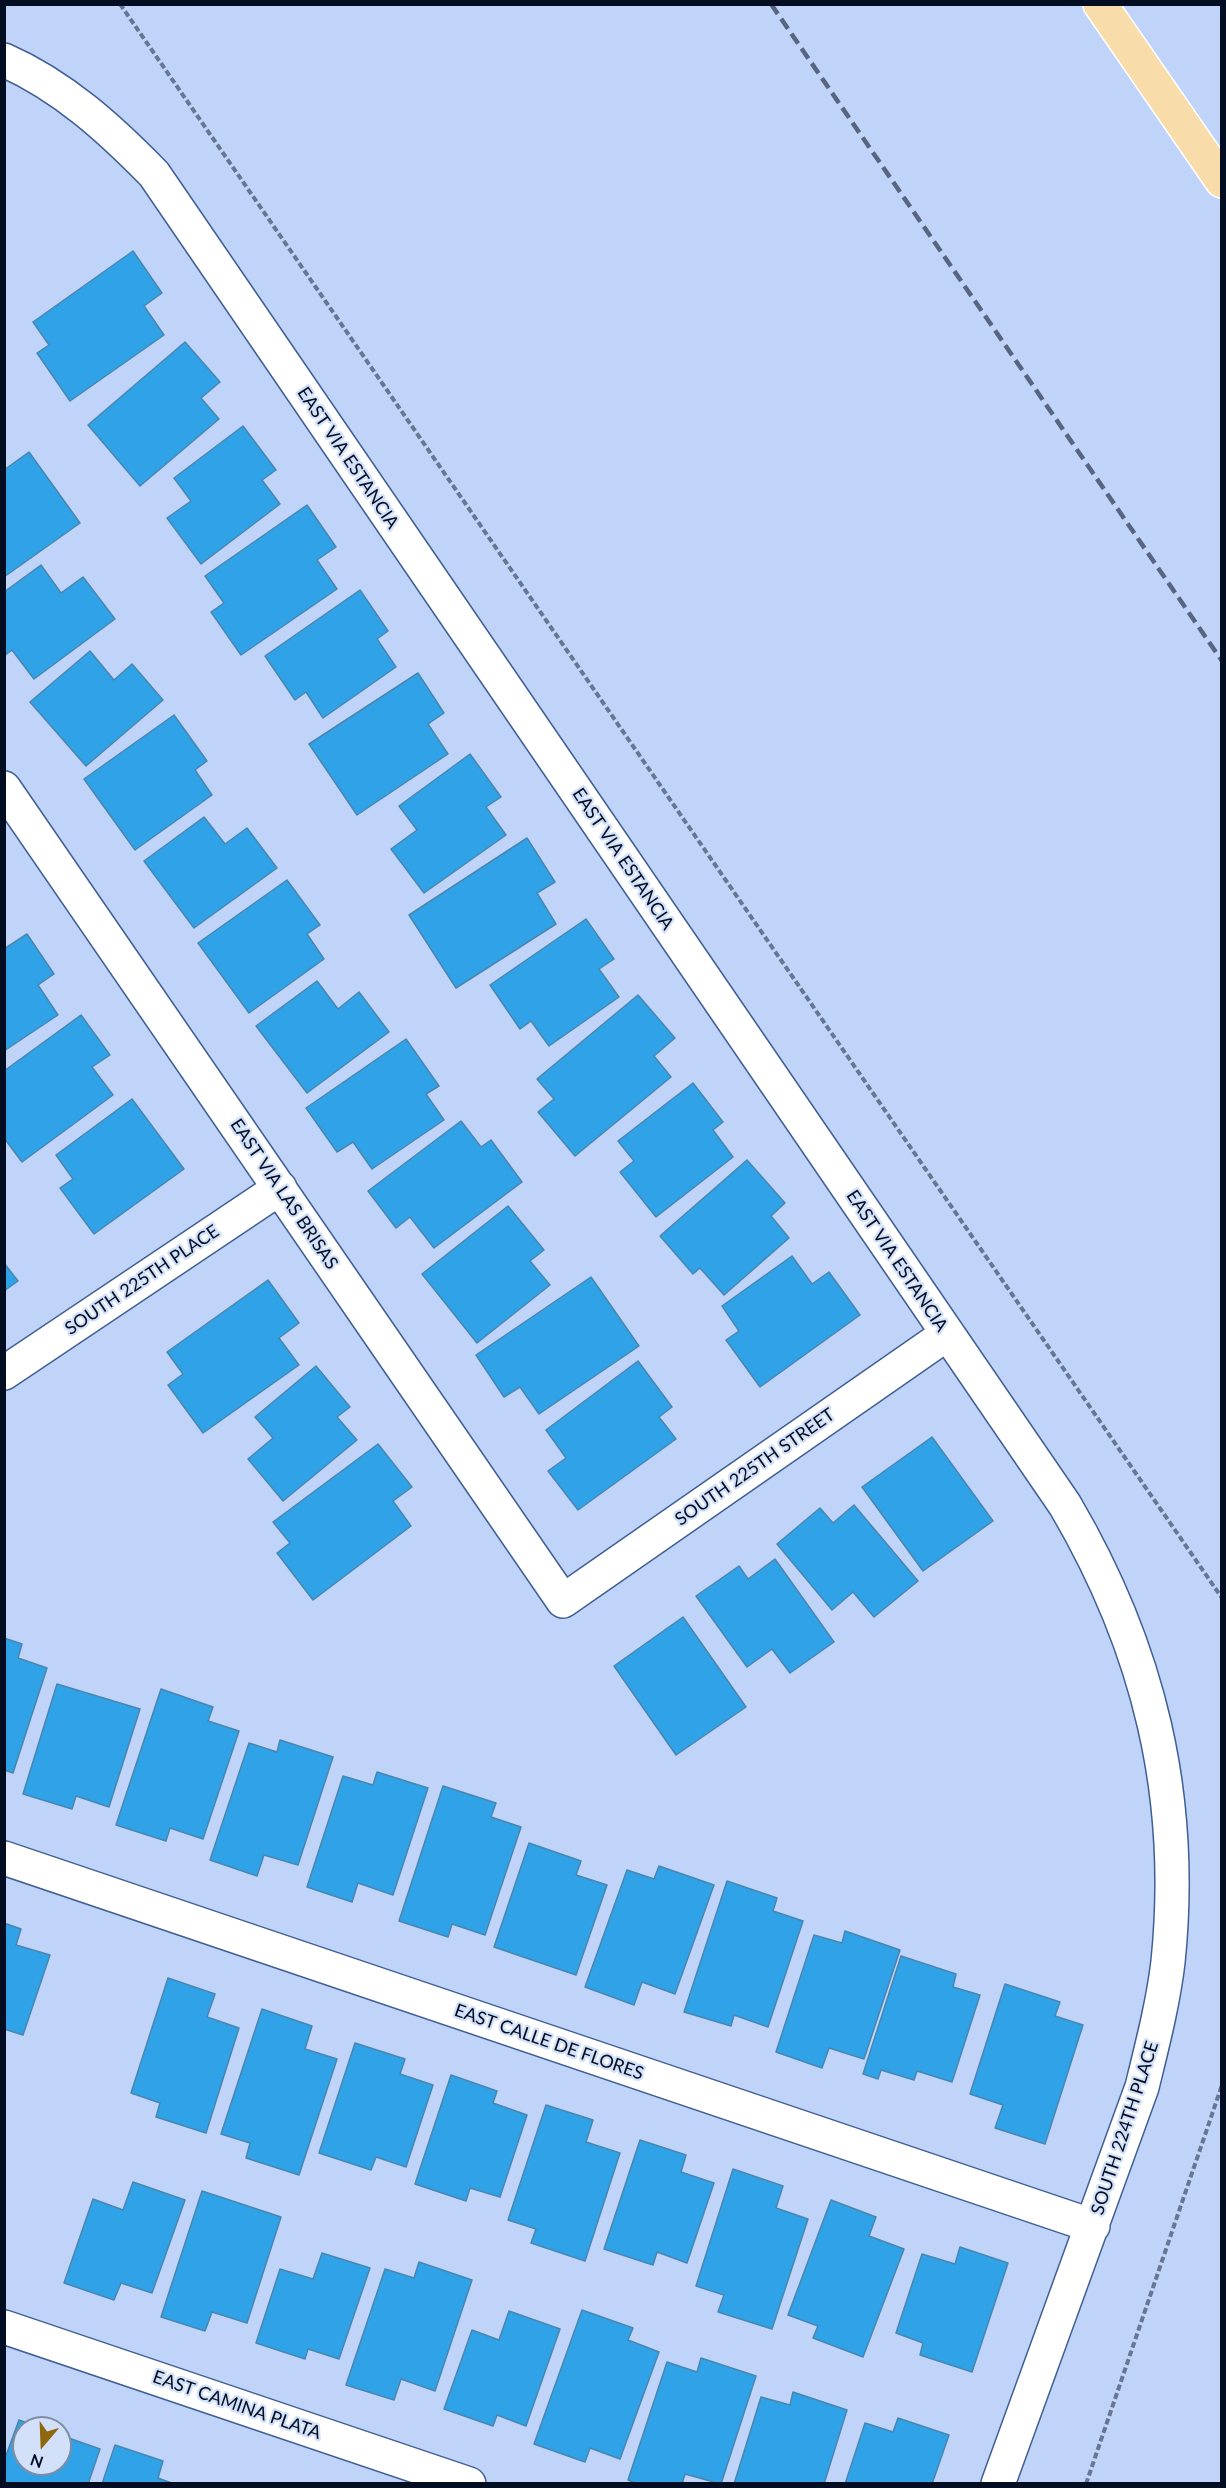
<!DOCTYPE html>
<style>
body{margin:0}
#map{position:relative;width:1226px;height:2488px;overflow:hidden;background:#bfd4f8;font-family:Lato,sans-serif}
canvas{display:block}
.frame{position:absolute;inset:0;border:6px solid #030d21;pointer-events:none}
.north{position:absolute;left:12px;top:2416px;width:60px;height:60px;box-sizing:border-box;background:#d2e1f9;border:2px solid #7f8ca3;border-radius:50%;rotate:199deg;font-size:16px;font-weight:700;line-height:24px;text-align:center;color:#030d21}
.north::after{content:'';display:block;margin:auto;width:21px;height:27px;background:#8f670d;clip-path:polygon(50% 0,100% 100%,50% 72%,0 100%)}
</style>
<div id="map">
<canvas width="1226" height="2488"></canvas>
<div class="frame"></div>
<div class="north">N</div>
</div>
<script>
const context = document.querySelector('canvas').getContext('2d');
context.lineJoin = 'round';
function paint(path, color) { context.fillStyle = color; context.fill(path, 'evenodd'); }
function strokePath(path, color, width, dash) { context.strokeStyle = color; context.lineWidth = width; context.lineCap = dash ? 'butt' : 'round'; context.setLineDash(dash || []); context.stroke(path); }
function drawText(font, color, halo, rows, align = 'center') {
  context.font = font + ' Lato,sans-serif'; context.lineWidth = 4.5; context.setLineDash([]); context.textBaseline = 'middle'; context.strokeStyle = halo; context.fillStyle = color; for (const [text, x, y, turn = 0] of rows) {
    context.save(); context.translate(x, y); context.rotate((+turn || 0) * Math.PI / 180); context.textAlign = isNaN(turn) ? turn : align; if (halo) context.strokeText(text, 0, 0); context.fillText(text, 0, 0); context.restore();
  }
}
const building = new Path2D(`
 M133 251 162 293 144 306 164 335 70 401 37 353 49 345 33 322Z
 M185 342 220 382 201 398 219 419 140 486 88 425Z
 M243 426 276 470 262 480 280 504 201 564 167 518 191 501 174 478Z
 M29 452 80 523 4 577V470Z
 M307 505 336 547 317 560 337 589 241 655 211 612 224 603 205 576Z
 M41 565 61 593 83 577 115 619 34 679 12 650 4 656V592Z
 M360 590 388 631 377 639 396 667 323 718 306 692 295 700 265 656Z
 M90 651 114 680 132 664 163 700 86 766 30 702Z
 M418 673 444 713 428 724 448 754 357 815 309 744Z
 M174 715 207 761 195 770 212 795 135 850 84 779Z
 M470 754 501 797 486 807 506 835 424 893 391 849 417 830 399 806Z
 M204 817 225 844 247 828 277 868 194 928 144 861Z
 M527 838 555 882 537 893 556 924 456 988 409 915Z
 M287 880 320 925 307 934 324 959 249 1013 198 943Z
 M586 919 614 959 599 969 619 997 549 1046 531 1021 520 1029 490 985Z
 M27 934 54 974 38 985 58 1015 4 1051V949Z
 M317 981 338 1009 359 992 389 1032 307 1093 256 1026Z
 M638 995 675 1038 654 1056 671 1077 575 1156 538 1112 554 1099 537 1079Z
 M81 1015 110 1055 92 1067 113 1095 22 1162 4 1138V1071Z
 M406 1039 439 1086 426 1094 444 1120 372 1169 353 1142 337 1152 306 1108Z
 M693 1083 723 1122 713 1130 733 1157 656 1217 620 1172 634 1161 618 1141Z
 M132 1099 184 1169 94 1234 60 1188 73 1179 56 1155Z
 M461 1121 481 1147 491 1140 522 1182 434 1248 410 1217 396 1228 368 1191Z
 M747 1160 785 1203 771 1216 789 1238 724 1295 700 1268 693 1274 660 1236Z
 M508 1206 544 1250 530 1261 550 1285 477 1343 422 1274Z
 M792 1256 812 1284 829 1272 860 1315 760 1387 726 1340 739 1331 722 1306Z
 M4 1263 18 1281 4 1291Z
 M591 1277 639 1346 539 1414 520 1387 504 1397 476 1355Z
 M268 1280 299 1323 279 1338 299 1365 203 1433 168 1385 183 1374 167 1352Z
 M638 1361 672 1407 659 1417 676 1439 578 1510 548 1471 566 1458 546 1430Z
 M316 1366 350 1407 337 1417 357 1440 283 1501 248 1459 273 1438 255 1417Z
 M932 1437 993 1521 923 1571 862 1487Z
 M378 1444 412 1487 393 1501 411 1526 313 1600 277 1553 290 1543 273 1522Z
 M854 1505 918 1581 874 1617 853 1592 832 1610 777 1544 820 1508 833 1523Z
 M775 1559 834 1642 790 1673 772 1649 747 1667 696 1596 739 1566 748 1579Z
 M683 1617 746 1707 676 1755 614 1666Z
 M4 1638 22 1644 18 1658 47 1668 13 1773 4 1770Z
 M57 1684 140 1709 109 1807 76 1796 72 1809 23 1794Z
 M161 1689 213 1707 208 1721 239 1731 203 1839 170 1828 166 1841 116 1825Z
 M280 1740 333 1757 298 1865 264 1855 257 1876 210 1860 249 1743 277 1752Z
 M377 1772 428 1788 393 1895 358 1883 352 1902 307 1887 343 1776 373 1785Z
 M443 1786 496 1803 491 1817 521 1827 485 1935 452 1924 448 1937 399 1921Z
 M529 1843 581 1861 576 1875 607 1885 576 1975 494 1947Z
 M659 1866 714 1885 675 1994 642 1982 634 2005 585 1987 627 1870 654 1879Z
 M727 1881 777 1898 773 1911 803 1921 768 2027 734 2015 731 2026 684 2012Z
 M4 1923 21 1929 16 1945 50 1955 23 2035 4 2029Z
 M845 1931 900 1950 864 2059 829 2048 822 2068 776 2052 814 1935 842 1943Z
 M901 1956 956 1974 953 1987 980 1995 952 2082 917 2071 914 2080 881 2070 878 2079 863 2074Z
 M168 1978 215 1994 207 2017 239 2028 206 2133 156 2117 160 2103 131 2093Z
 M1005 1984 1060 2002 1055 2016 1083 2025 1045 2144 995 2128 1003 2105 970 2094Z
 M262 2009 312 2026 305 2049 337 2059 299 2175 246 2158 250 2143 221 2134Z
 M355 2043 405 2059 400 2074 433 2085 406 2167 376 2157 371 2170 319 2153Z
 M451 2075 497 2091 493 2103 527 2115 500 2197 470 2188 466 2201 415 2184Z
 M546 2105 593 2120 586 2142 620 2153 585 2261 531 2243 536 2229 508 2220Z
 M640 2140 686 2155 681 2172 714 2183 687 2263 657 2252 653 2265 604 2249Z
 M733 2169 783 2186 776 2208 808 2219 772 2329 718 2312 724 2295 696 2286Z
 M133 2182 185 2200 152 2293 121 2283 114 2300 64 2283 93 2199 123 2210Z
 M202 2191 281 2217 247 2323 212 2312 205 2331 161 2317Z
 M831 2200 876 2217 869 2236 904 2249 863 2357 813 2338 818 2326 788 2315Z
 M960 2247 1008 2263 972 2372 920 2355 923 2343 896 2333 922 2254 955 2264Z
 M322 2253 370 2268 339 2359 308 2349 305 2359 256 2343 280 2269 313 2279Z
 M419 2262 472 2280 435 2391 401 2379 394 2400 346 2385 385 2269 414 2278Z
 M582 2310 633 2328 628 2340 659 2352 620 2459 590 2448 585 2462 534 2444Z
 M509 2311 560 2329 526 2426 497 2415 493 2426 444 2409 472 2330 499 2340Z
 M701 2358 756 2376 721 2484 685 2474 682 2484H638L628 2480 667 2362 697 2372Z
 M793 2392 847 2410 824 2484H734L761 2397 790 2405Z
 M898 2418 949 2435 932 2484H845L865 2423 893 2432Z
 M19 2420 41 2428H24V2464H60V2435L100 2449 88 2484H4V2461Z
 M115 2445 163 2461 158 2478 174 2484H102Z`);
paint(building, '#30a2e7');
strokePath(building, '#4886b1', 1.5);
const minor = new Path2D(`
 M4 60C63 86 110 129 154 174L1065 1505C1149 1648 1185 1796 1168 1962 1163 2004 1152 2046 1142 2087L998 2484
 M4 788 563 1601 947 1334
 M4 1373 280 1188
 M4 1858 1093 2226
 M4 2327 469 2484`);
const major = new Path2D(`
 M1100 4 1222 181`);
strokePath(minor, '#415f94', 36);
strokePath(major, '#fff', 36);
strokePath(new Path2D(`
 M120 4 1222 1598
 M1086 2484 1222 2085`), '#667693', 4, [6, 3]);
strokePath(minor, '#fff', 33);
strokePath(major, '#f8dcaa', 33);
strokePath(new Path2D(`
 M771 4 1222 661`), '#576581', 4.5, [12, 6]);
drawText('18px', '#030d21', '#d2e1f9', [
 ["EAST VIA ESTANCIA",348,458,56],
 ["EAST VIA ESTANCIA",623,859,56],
 ["EAST VIA LAS BRISAS",284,1194,56],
 ["EAST VIA ESTANCIA",897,1261,56],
 ["SOUTH 225TH PLACE",142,1280,-34],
 ["SOUTH 225TH STREET",755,1467,-35],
 ["EAST CALLE DE FLORES",549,2042,19],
 ["SOUTH 224TH PLACE",1125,2128,-72],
 ["EAST CAMINA PLATA",237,2405,19]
]);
</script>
